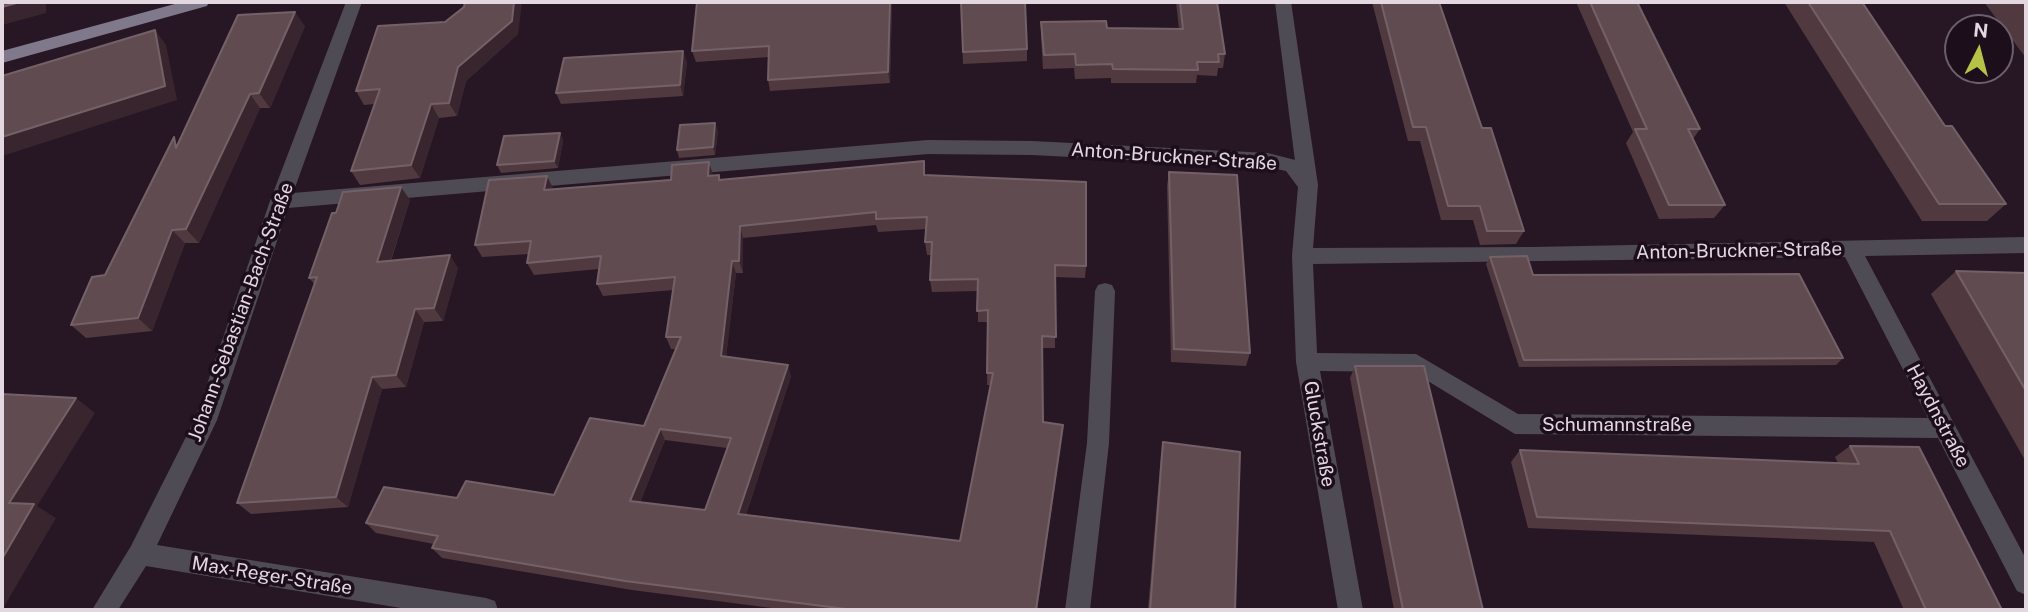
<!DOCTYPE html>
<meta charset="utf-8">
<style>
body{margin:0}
#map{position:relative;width:2028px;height:612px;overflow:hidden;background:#271724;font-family:"Public Sans",sans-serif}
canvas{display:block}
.frame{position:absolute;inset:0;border:4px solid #e3d7e0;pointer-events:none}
.north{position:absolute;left:1944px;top:14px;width:70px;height:70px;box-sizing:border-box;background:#1d0e1b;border:2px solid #6c5e6a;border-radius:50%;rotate:6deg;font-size:19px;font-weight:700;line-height:28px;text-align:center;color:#e3d7e0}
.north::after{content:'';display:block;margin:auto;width:24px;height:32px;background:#b6c148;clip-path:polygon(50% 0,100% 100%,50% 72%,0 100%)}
</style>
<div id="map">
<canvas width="2028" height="612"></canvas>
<div class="frame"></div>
<div class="north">N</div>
</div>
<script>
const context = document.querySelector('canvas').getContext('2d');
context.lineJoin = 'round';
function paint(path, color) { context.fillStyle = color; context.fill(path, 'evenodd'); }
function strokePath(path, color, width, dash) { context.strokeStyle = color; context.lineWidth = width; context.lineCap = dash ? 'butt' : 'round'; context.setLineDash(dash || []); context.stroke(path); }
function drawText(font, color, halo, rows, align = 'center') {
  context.font = font + ' "Public Sans",sans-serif'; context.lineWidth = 7; context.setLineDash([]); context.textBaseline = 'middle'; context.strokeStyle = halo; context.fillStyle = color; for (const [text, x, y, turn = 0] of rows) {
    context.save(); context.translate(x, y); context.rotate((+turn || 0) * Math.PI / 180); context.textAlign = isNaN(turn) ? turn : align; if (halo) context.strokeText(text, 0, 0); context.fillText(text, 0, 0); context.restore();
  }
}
paint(new Path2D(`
 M1275 2H1291L1318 185 1315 190 1308 192 1301 190 1298 185Z`), '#4f4b54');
paint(new Path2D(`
 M346 2H362L293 193 928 140 1032 141 1268 153 1299 161 1318 185 1313 248 1533 247 2026 237V253L1865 256 2026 559V595L2017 591 1938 438 1515 434 1413 372 1320 371 1363 610H1338L1296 362 1292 256 1298 187 1286 171 1268 167 1032 155 928 154 288 208 217 420 157 545 486 598 495 601 498 610H413L146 566 118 610H92L131 546 195 419 270 201ZM1845 257 1928 418 1518 414 1416 354 1317 353 1313 264Z
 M1105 283 1112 285 1115 291 1109 443 1090 610H1065L1087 443 1095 291 1098 285Z`), '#4f4b54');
paint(new Path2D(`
 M182 2H209L207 6 2 63V51Z`), '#80798b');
paint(new Path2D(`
 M697 2H892L890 83 770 91 768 80 769 57 696 62 692 51Z
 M961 2 1027 49V61L963 64Z
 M1176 2H1217L1225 54 1223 68H1218L1217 76 1197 75 1196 83H1111V78L1075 79 1074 68 1043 69 1041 36V22L1107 28 1179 29Z
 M1372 2H1439L1482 128 1524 231 1516 244 1480 245 1473 220H1441L1420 141H1408Z
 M1576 2H1637L1700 129 1693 139 1725 205 1714 218 1659 219 1626 143 1633 132Z
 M1784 2H1862L1945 126 2006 204 1987 221H1922Z
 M1984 2H2026V58Z
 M305 26 270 108H260L199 243H185L152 331 86 338 71 325 105 275 179 142Z
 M518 34 466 81 457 116 439 118 420 178 360 185 351 171 375 104 364 105 356 91Z
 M687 62 683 96 561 104 556 93Z
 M718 131 715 155 679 158 677 150Z
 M560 133 563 141 558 168 501 173 497 165Z
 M1169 172 1250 353 1246 366 1171 362 1167 186Z
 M719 175 721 180 925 175 1086 266 1085 278 1055 277V348H1042L1043 422 1062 436 1037 610H787L632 590 442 558 432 548 434 544 376 533 366 523 457 498 554 495 644 426 676 349H671L666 337 673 290 603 296 597 284 599 269 534 275 527 263 529 254 482 257 475 245 553 188V189ZM876 225 878 232 926 229 925 242 927 255H931L930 280 932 292 978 291V322H988L987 385H991L960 541 746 515 791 376 726 356 736 273H743V238ZM665 440 727 448 705 510 640 502Z
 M410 200 391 261 458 268 443 321 424 322 406 387 382 389 348 507 251 514 237 503 315 285 309 278Z
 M1490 257 1533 275 1843 358 1836 365 1519 367 1486 264Z
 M1956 271 2026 273V462L1931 294Z
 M1355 366 1483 610H1394L1350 378Z
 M1163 442 1235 610H1148L1161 454Z
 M1850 446 2002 610H1904L1874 542 1528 528 1511 462 1520 450 1838 463 1835 457Z`), '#503a40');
paint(new Path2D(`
 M20 2H46V13L2 25V7Z
 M514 2H522L518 34 466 81 457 116 449 103 458 67Z
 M890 2H892L890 83 888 72Z
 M295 12 305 26 270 108 259 93Z
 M155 30 166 45 177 100 2 156V137Z
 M683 51 687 62 683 96 680 85Z
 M250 94 260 108 199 243 186 229Z
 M431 104 439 118 420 178 411 165Z
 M715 123 718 131 715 155 713 147Z
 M560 133 563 141 558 168 554 161Z
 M709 162 713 175 712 189 708 176Z
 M547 176 553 188 550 203 544 190Z
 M401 187 410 200 386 275 377 262Z
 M740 226 743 238V273L739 261Z
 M172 230 185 243 152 331 138 318Z
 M450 255 458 268 443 321 434 308Z
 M732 261 736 273 725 367 721 356Z
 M415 309 424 322 406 387 396 375Z
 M788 365 791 376 743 524 738 514Z
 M372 377 382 389 348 507 336 497Z
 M76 398 95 413 37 506 56 518 2 610V559L9 503Z
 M1063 425 1037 610H1036Z
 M660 429 665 440 636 511 630 501Z`), '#39252e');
const building = new Path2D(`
 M2 2H20L2 7Z
 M465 2H514L512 21 458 67 449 103 431 104 411 165 351 171 380 89 356 91 378 26 445 22 464 7Z
 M697 2H890L888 72 768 80 769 46 692 51Z
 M961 2H1025L1027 49 963 52Z
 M1180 2H1217L1225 54H1218L1219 62H1197L1198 70 1113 69 1112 64 1076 65 1075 54 1044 55 1041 22 1106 21 1107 28 1183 29Z
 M1381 2H1439L1482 128H1491L1524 231H1487L1480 206H1448L1426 127H1413Z
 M1590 2H1637L1700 129H1688L1725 205H1669L1635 129H1647Z
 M1808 2H1862L1945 126H1952L2006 204H1939Z
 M295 12 259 93 250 94 186 229 172 230 138 318 71 325 92 277 105 275 174 137 176 148 238 15Z
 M155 30 165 86 2 137V76Z
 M683 51 680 85 556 93 564 58Z
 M715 123 713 147 677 150 680 125Z
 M560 133 554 161 497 165 504 136Z
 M924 161V175L1086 182V266L1055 265 1056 337 1042 336 1043 422 1063 425 1036 610H854L625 581 432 548 438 536 366 523 384 487 457 498 466 481 554 495 590 418 644 426 681 337H666L675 277 597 284 601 256 527 263 531 241 475 245 489 180 547 176 544 190 671 180 672 165 709 162 708 176 719 175V180ZM876 212V219L927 217 925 242H932L930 280 978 279 977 311 988 310 987 373H993L960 541 738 514 788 365 721 356 732 261H739L740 226ZM660 429 731 438 705 510 630 501Z
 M1169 172 1237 175 1250 353 1174 349Z
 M401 187 377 262 450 255 434 308 415 309 396 375 372 377 336 497 237 503 317 277 309 278 332 213H336L343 192Z
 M1527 256 1533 275 1799 274 1843 358 1524 360 1490 257Z
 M1956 271 2026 273V391Z
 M1355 366H1424L1483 610H1403Z
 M2 394 76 398 9 503 34 504 2 559Z
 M1163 442 1240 452 1235 610H1150Z
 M1850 446 1919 447 2002 610H1926L1890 531 1537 517 1520 450 1859 464Z`);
paint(building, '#604b51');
strokePath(building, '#746168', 2);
drawText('19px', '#e3d7e0', '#1d0e1b', [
 ["Anton-Bruckner-Straße",1174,157,4],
 ["Anton-Bruckner-Straße",1739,251,-1],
 ["Johann-Sebastian-Bach-Straße",241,312,-70],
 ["Haydnstraße",1938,416,62],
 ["Schumannstraße",1617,425],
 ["Gluckstraße",1319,434,80],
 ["Max-Reger-Straße",272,576,9]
]);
</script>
